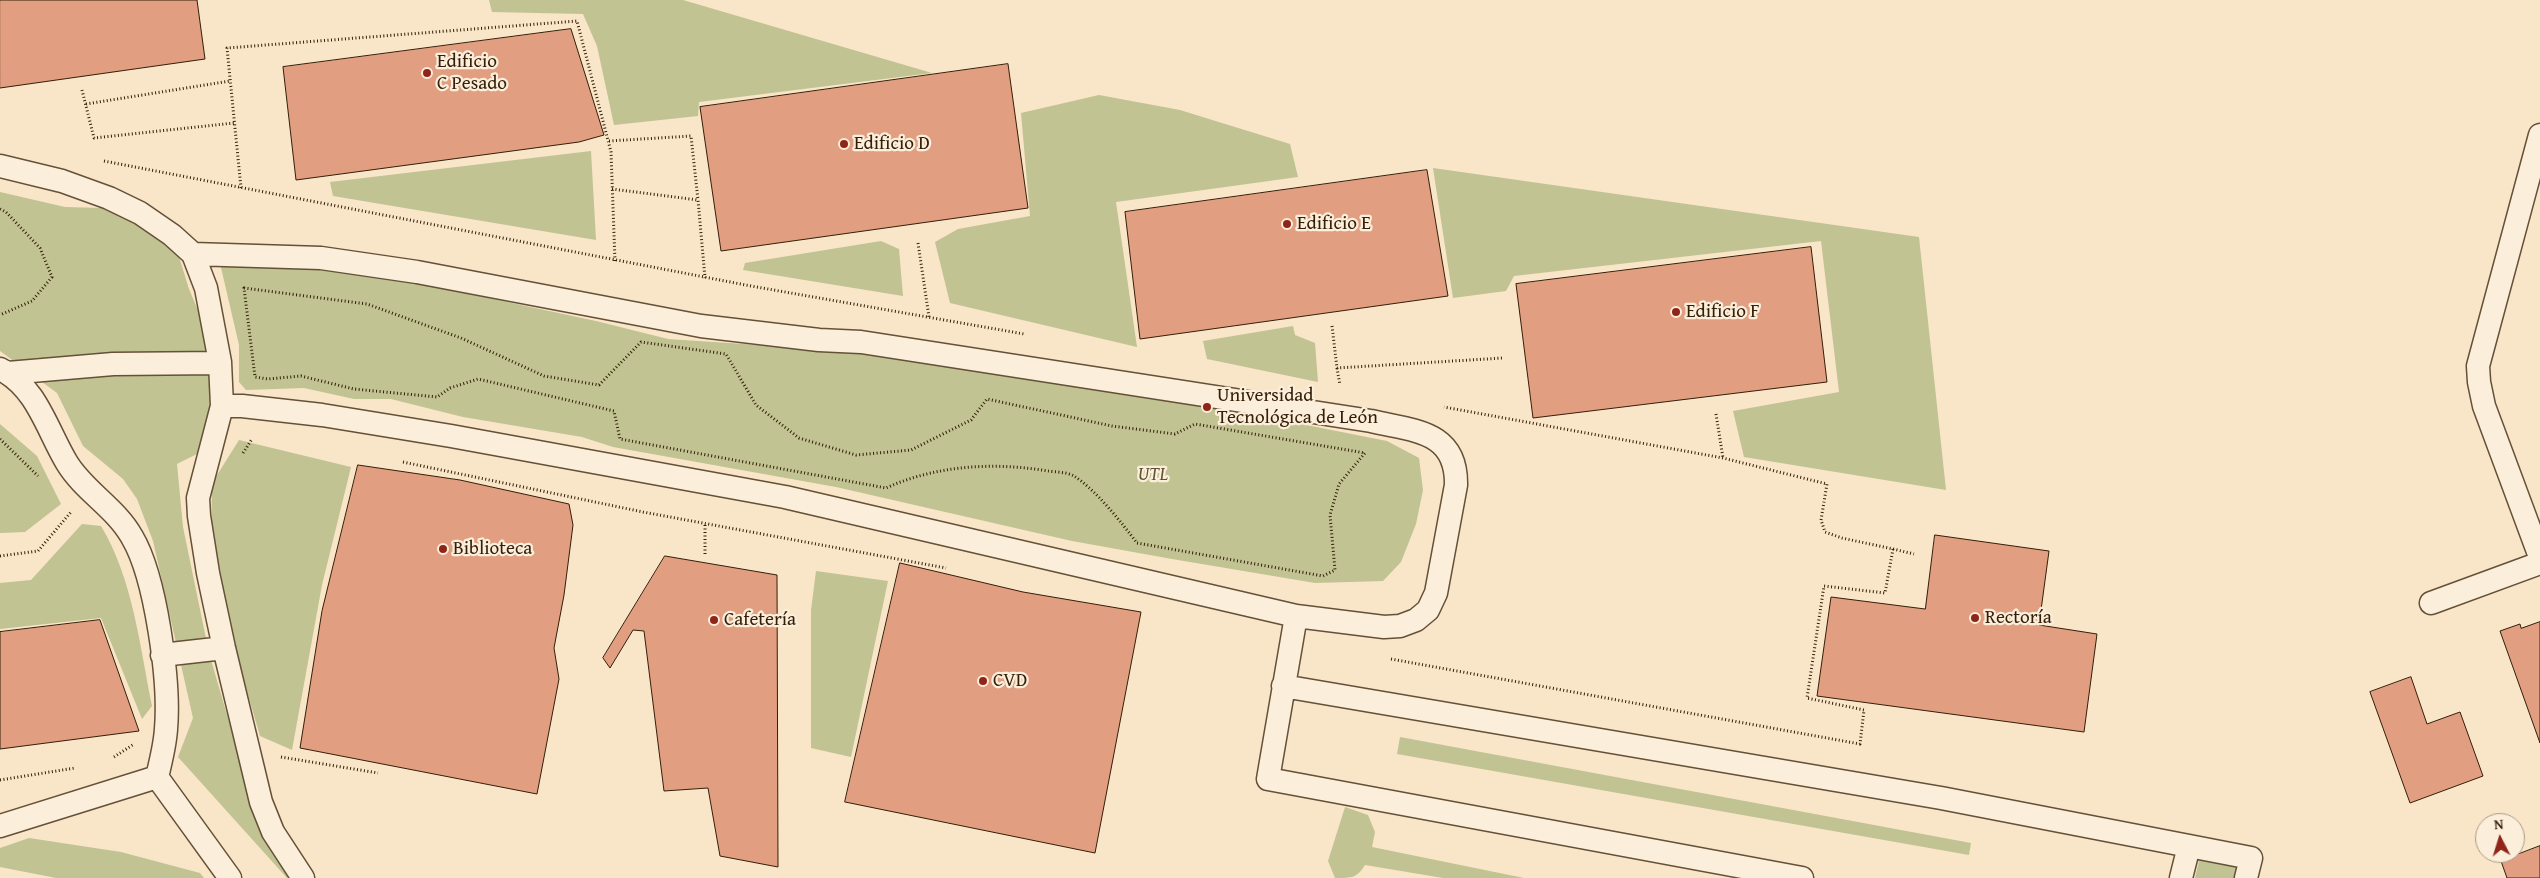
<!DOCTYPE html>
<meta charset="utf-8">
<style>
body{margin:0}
#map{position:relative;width:2540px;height:878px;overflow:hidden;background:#f9e5c7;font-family:"Gentium Book Plus",serif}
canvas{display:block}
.north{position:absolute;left:2475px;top:813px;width:50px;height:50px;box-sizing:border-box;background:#fbeedb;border:1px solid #ab9b87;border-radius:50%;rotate:355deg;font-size:14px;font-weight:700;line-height:20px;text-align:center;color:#341e08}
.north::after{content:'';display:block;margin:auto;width:18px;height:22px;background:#8f2418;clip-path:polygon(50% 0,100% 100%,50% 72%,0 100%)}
</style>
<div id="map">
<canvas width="2540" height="878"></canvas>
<div class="north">N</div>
</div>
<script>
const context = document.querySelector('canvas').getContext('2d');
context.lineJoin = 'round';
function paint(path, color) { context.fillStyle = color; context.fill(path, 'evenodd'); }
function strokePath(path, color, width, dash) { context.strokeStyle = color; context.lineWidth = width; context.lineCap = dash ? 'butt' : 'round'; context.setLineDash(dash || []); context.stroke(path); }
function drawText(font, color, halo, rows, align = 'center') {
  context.font = font + ' "Gentium Book Plus",serif'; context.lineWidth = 4.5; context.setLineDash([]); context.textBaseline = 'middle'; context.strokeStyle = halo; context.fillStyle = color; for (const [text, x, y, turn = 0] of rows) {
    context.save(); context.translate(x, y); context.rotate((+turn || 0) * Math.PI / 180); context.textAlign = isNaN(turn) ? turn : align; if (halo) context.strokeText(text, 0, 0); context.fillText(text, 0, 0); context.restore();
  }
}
paint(new Path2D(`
 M489 0H683L932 73 699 102 698 116 614 125 597 46 583 14 492 12Z
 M1099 95 1180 110 1290 144 1298 177 1116 202 1137 347 950 303 935 242 958 229 1030 216 1021 113Z
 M591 151 596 240 333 196 330 182Z
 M1433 168 1919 237 1946 490 1744 457 1733 411 1839 392 1821 241 1514 276 1506 291 1453 298Z
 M0 192 65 207 103 208 147 228 176 247 189 289 205 327 212 403 208 430 197 454 177 464 183 527 209 653 260 828 295 874 287 878 178 757 193 718 153 541 137 499 123 479 83 446 57 393 0 351Z
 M881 241 899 249 903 296 743 270 745 263Z
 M219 259 313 267 404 280 596 321 668 339 850 351 1170 398 1387 441 1419 458 1423 490 1416 524 1401 562 1383 581 1315 583 1172 559 1072 541 836 487 613 447 582 437 463 417 391 399H354L304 388 246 390 239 382V345Z
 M1293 326 1295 335 1315 343 1318 382 1207 359 1203 341Z
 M0 424 37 456 61 504 25 532 0 533Z
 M239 440 351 467 322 585 292 750 260 736 228 626 211 551 212 483Z
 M82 524 101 526C133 579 140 647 152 706L142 719 101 618 0 629V583L31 580Z
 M816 571 888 581 851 757 811 748V610Z
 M1400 737 1971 843 1969 855 1397 754Z
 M1345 807 1368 815 1375 832 1372 847 1524 878H1443L1365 865C1357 878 1352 878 1335 878L1328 861Z
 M29 838 121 852 200 873 204 878H56L0 867V848Z
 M2200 856 2240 862 2235 878H2195Z`), '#c1c393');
const building = new Path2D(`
 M0 0H197L205 59 0 88Z
 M571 29 604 135 579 142 296 180 283 67Z
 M1008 64 1028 208 721 251 700 107Z
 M1427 170 1448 296 1140 339 1125 212Z
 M1811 247 1827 382 1533 418 1516 284Z
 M358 465 460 480 569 504 573 525 564 595 554 648 559 679 537 794 300 748 322 611Z
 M1935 535 2049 551 2039 625 2097 634 2084 732 1817 696 1831 597 1925 609Z
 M665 556 777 575 778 867 720 856 708 788 664 791 644 631 633 630 610 668 603 658Z
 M900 563 1023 592 1141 612 1095 853 845 802Z
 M100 620 139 731 0 749V632Z
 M2540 622V743L2500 631 2520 624 2521 628Z
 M2411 677 2427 724 2460 712 2483 776 2410 803 2370 692Z
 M2540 846V878H2507L2501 861Z`);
paint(building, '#e19e81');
strokePath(building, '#341e08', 1);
const lane = new Path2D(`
 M2540 135 2478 366 2479 382 2484 406 2540 557
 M0 166 62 181 109 198 140 213 172 235 193 254 206 288 220 362 222 406 198 498 199 516 208 573 224 648 261 802 273 832 303 878
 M193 254 321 258 417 272 701 326 819 340 861 342 1371 421C1413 431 1457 430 1456 485L1436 593 1428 610 1416 620 1400 626 1384 627 1296 616 785 497 451 436 322 415 242 406H222
 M0 369C37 387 47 430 67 463 84 491 116 508 132 537 156 577 170 682 166 729 165 745 161 761 157 777L0 826
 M8 373 113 364 220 363
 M2431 603 2540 563
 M1296 616 1268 779 1802 878
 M162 655 224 648
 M1283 686 1941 798 2251 858 2246 878
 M157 777 230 878
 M2181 878 2189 846`);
strokePath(lane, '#655038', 25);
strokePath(new Path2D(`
 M82 90 94 138 234 123
 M86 104 230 81
 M609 141 691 136 698 200
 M104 161 751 286 1024 334
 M241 188 227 48 577 21 611 152 615 261
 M612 189 698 200 705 278
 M0 209 6 212 40 248 52 277 32 301 0 315
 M918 243 929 317
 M244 288 367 304 461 338 544 376 599 385 641 342 726 354 756 405 799 438 856 455 911 450 971 420 987 399 1112 426 1175 434 1195 424 1365 453 1339 484 1330 515 1335 570 1323 576 1137 543C1122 523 1095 489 1074 476 1067 472 1055 472 1048 471 994 462 937 465 886 488L620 439 614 411 478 379 450 388 437 397 354 389 301 376 268 379 255 377Z
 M1332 326 1337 368 1503 358
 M1337 368 1340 385
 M1716 414 1723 458
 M0 439 38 476
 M243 453 252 439
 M403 462 643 512 946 568
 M1893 549 1914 554
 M705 554V524
 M0 556 38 551 71 512
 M1391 659 1860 744 1864 710 1807 698 1824 586 1885 593 1893 549 1842 538 1825 532 1821 520 1827 484 1723 458 1444 407
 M114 757 134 744
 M281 757 378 773
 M0 780 75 768`), '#341e08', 3, [1, 2.5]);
strokePath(lane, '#fbeedb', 22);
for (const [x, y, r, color] of [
 [427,73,5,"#8f2418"],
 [844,144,5,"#8f2418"],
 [1287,224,5,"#8f2418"],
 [1676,312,5,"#8f2418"],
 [1207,407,5,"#8f2418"],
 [443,549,5,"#8f2418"],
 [1975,618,5,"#8f2418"],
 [714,620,5,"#8f2418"],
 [983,681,5,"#8f2418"]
]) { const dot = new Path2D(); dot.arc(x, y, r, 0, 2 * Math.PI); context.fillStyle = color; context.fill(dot); strokePath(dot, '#fbeedb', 2); }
drawText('19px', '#341e08', '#fbeedb', [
 ["Edificio",437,62],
 ["C Pesado",437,84],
 ["Edificio D",854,144],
 ["Edificio E",1297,224],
 ["Edificio F",1686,312],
 ["Universidad",1217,396],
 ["Tecnológica de León",1217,418],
 ["Biblioteca",453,549],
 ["Rectoría",1985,618],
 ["Cafetería",724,620],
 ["CVD",993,681]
], 'left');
drawText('italic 19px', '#5e5032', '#fbeedb', [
 ["UTL",1153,475]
]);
</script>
